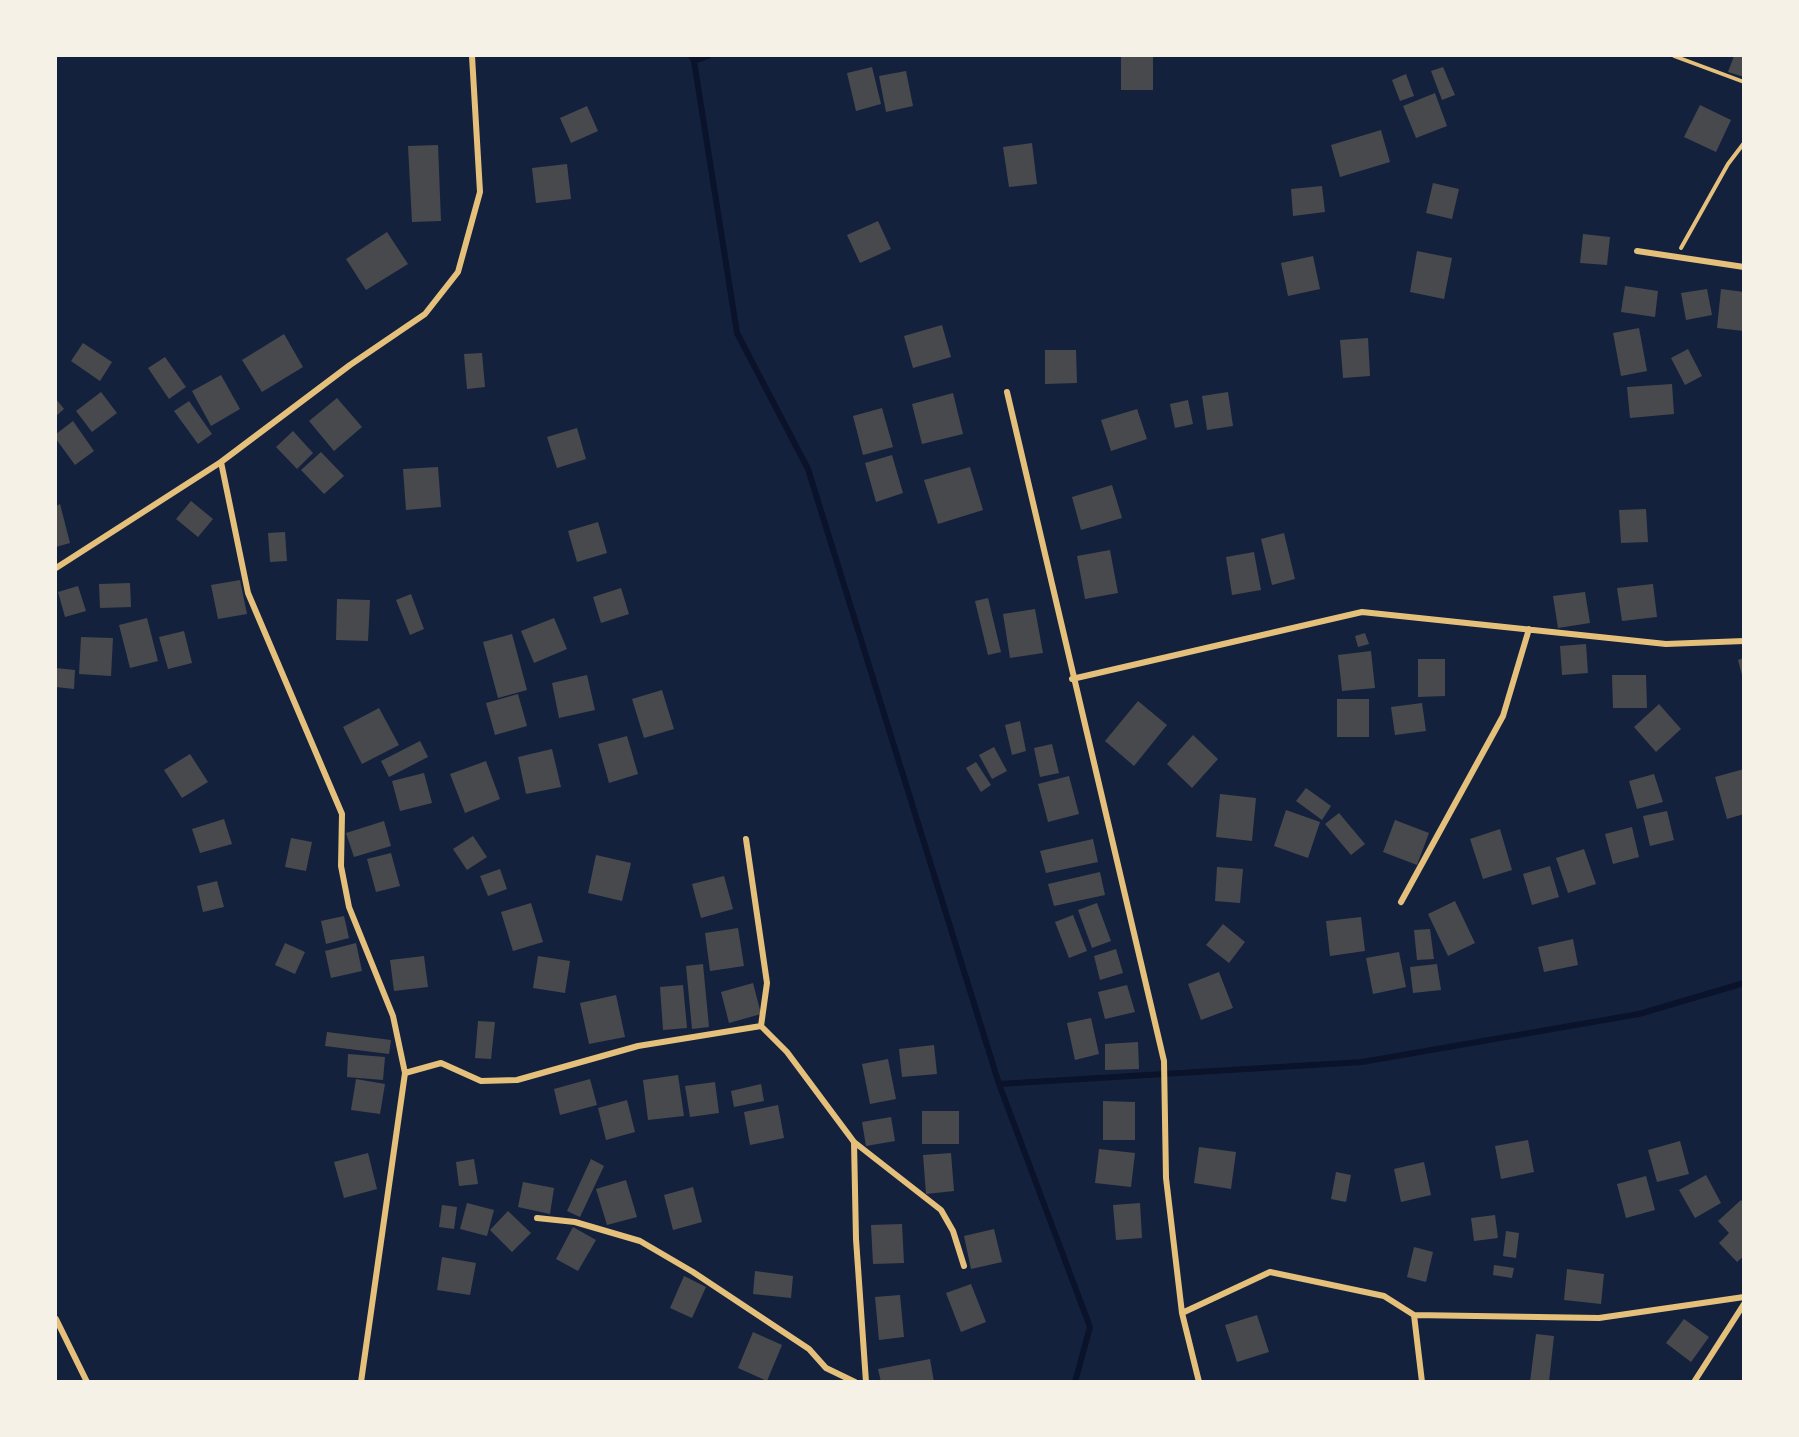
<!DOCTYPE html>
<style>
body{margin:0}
#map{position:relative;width:1799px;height:1437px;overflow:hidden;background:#14213d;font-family:Barlow,sans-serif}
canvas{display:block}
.frame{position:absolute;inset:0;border:57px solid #f6f1e7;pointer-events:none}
</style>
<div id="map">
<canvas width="1799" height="1437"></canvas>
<div class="frame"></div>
</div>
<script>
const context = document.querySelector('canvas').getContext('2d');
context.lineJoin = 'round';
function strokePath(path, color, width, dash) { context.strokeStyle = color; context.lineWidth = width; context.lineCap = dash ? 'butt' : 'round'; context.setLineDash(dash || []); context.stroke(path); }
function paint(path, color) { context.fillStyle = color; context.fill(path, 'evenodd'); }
strokePath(new Path2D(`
 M691 56 694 61 737 333 808 469 999 1084 1090 1327 1075 1382
 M694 61 708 56
 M999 1084 1362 1062 1639 1014 1744 983`), '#0b132b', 6);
paint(new Path2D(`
 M1734 56H1744V77L1728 72Z
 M1121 57H1153V90H1121Z
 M872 67 881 104 856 111 847 73Z
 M1443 67 1455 95 1442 100 1431 71Z
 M906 71 913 106 886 112 879 76Z
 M1406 74 1414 96 1400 101 1392 80Z
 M1435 93 1447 126 1416 138 1403 106Z
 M1700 105 1731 120 1716 152 1684 137Z
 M587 106 598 131 571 143 560 118Z
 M1381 130 1390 162 1340 177 1331 145Z
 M1032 143 1037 184 1009 187 1003 147Z
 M438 145 441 221 412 222 408 146Z
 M567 164 571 199 536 203 532 168Z
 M1433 183 1459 189 1452 219 1426 213Z
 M1322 186 1325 212 1293 216 1291 189Z
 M878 221 891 249 860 263 847 235Z
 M387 232 408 264 366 290 346 259Z
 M1583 234 1610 237 1607 265 1580 263Z
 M1417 251 1452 258 1444 299 1410 292Z
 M1313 256 1320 289 1288 296 1281 263Z
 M1625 286 1658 291 1655 317 1621 312Z
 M1707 289 1712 315 1686 320 1681 293Z
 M1721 289 1744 292V331L1717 328Z
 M942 325 951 357 913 368 904 336Z
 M1639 328 1647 371 1621 376 1613 333Z
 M284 334 303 367 262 392 242 360Z
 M1368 338 1370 376 1343 378 1340 340Z
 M83 343 112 362 100 381 71 361Z
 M1688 349 1702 376 1685 385 1671 358Z
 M1045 350H1076L1077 383 1045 384Z
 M482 353 485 387 467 389 464 354Z
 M165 357 186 387 169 399 148 368Z
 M221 375 240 409 211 426 192 391Z
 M1672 384 1674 414 1630 418 1627 387Z
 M101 392 117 413 92 432 76 411Z
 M1228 392 1233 426 1207 430 1202 396Z
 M953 393 963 434 922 444 912 404Z
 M337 398 362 427 334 451 309 421Z
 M56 399 64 409 56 416Z
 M1188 400 1193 424 1175 428 1170 404Z
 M189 401 212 434 198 444 174 411Z
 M882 408 893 447 863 455 853 416Z
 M1137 409 1147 439 1111 451 1101 420Z
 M73 421 94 451 75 465 56 439V434Z
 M577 428 586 459 557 468 547 437Z
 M293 431 313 453 297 469 276 447Z
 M321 452 344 476 324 494 301 470Z
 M892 455 903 493 876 502 865 463Z
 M438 467 441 507 406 510 403 469Z
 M970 467 983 510 938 524 924 480Z
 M1112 485 1122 518 1081 530 1072 497Z
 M191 501 213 519 198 537 176 519Z
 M60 504 70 543 56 547V506Z
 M1646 509 1648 542 1621 543 1619 510Z
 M598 522 607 553 577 562 568 531Z
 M285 532 287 561 270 562 268 533Z
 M1284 533 1295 579 1272 585 1261 539Z
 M1110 550 1118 593 1085 599 1077 556Z
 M1254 552 1261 590 1232 595 1226 557Z
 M240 580 247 614 218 619 211 585Z
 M130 583 131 607 100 608 99 584Z
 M1653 584 1657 617 1622 621 1617 588Z
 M78 586 86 611 65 617 58 592Z
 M621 588 629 614 601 623 593 597Z
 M1585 592 1590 623 1558 628 1553 596Z
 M411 594 424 629 410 635 396 600Z
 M988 598 1001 652 988 655 975 601Z
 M337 599 370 600 368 641 336 640Z
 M1035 609 1043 653 1010 658 1003 614Z
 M147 618 158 661 130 668 119 625Z
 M554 618 567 649 534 663 521 631Z
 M184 631 192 663 168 669 159 637Z
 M1365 633 1369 644 1358 647 1355 636Z
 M512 634 527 690 498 698 483 642Z
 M81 637 113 638 111 676 79 674Z
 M1586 644 1588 673 1562 675 1560 646Z
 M1371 651 1375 688 1342 691 1338 655Z
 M1744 658V679H1743L1738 660Z
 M1418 659H1445V696L1418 697Z
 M56 668 75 670 74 689 56 687Z
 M587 675 595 710 559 718 552 683Z
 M1612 675H1646L1647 708H1613Z
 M662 690 674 729 644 738 632 699Z
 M518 694 527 726 495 735 486 703Z
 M1337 699H1369V737H1337Z
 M1138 701 1167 725 1134 766 1105 741Z
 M1422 703 1426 731 1395 735 1391 707Z
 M1659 704 1681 729 1656 752 1634 727Z
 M379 708 399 745 362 764 343 727Z
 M1020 721 1026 751 1012 755 1005 725Z
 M1193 735 1218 759 1192 788 1167 764Z
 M627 736 638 774 609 783 598 744Z
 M420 741 428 757 389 777 381 761Z
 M1052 744 1059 773 1040 777 1034 748Z
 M994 747 1007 771 992 779 979 755Z
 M552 749 561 787 526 794 518 757Z
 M190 754 208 782 182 798 164 770Z
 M486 761 500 799 465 813 450 774Z
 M976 762 991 785 981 792 966 768Z
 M1744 769V814L1727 819 1715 777Z
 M424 773 432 803 400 811 392 781Z
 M1654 774 1663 802 1637 809 1629 781Z
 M1069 776 1079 814 1048 822 1038 784Z
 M1306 788 1331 806 1322 820 1296 801Z
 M1220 794 1256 798 1252 841 1216 837Z
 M1286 810 1320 822 1308 858 1274 846Z
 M1667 811 1674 840 1650 846 1643 816Z
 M1339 813 1365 844 1351 855 1325 824Z
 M224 819 232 844 200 853 192 829Z
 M1395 820 1429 833 1417 865 1383 852Z
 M384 821 391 846 354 857 346 833Z
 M1632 827 1639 857 1613 864 1605 834Z
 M1500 829 1512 870 1483 879 1470 839Z
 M473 836 487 857 467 870 453 849Z
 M291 838 312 842 306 871 285 867Z
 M1093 839 1098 862 1046 873 1040 851Z
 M1584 849 1596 884 1568 893 1556 858Z
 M391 853 400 886 376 892 367 859Z
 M596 855 631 863 622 901 588 893Z
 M1550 866 1559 897 1532 905 1523 874Z
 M1217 867 1243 869 1240 903 1215 901Z
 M500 869 507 889 488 896 480 876Z
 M1100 872 1105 895 1054 906 1048 884Z
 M724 876 733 909 701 918 692 884Z
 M217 881 224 907 203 912 197 886Z
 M1455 901 1475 943 1448 956 1428 914Z
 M531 903 543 942 513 951 501 912Z
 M1097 903 1111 941 1092 948 1078 910Z
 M1073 915 1087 951 1069 958 1055 922Z
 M344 916 349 938 326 944 321 921Z
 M1361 917 1365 951 1330 956 1326 921Z
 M1223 924 1245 942 1229 963 1206 945Z
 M738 928 744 966 710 971 705 933Z
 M1430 929 1434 959 1417 960 1414 930Z
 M1573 939 1578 965 1544 972 1538 947Z
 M285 943 305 952 295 974 275 965Z
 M356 943 362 971 331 978 325 951Z
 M1116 949 1123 973 1100 980 1094 956Z
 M1399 952 1406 987 1373 994 1366 958Z
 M424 956 428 987 394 991 390 960Z
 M538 956 570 961 565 993 533 988Z
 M703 964 709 1027 692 1029 686 966Z
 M1437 964 1441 990 1413 993 1410 967Z
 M1219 972 1233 1008 1201 1020 1188 984Z
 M753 983 761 1014 729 1023 721 992Z
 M683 985 687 1028 663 1030 660 987Z
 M1127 985 1135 1012 1105 1019 1098 992Z
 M616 995 625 1037 589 1044 580 1003Z
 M1091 1018 1099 1054 1075 1060 1067 1023Z
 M478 1021 495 1022 491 1059 475 1058Z
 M327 1032 391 1040 389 1054 325 1046Z
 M1138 1042 1139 1069 1105 1070V1044Z
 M934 1045 937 1074 902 1077 899 1049Z
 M348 1054 385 1057 383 1080 347 1077Z
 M888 1059 896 1099 870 1104 862 1064Z
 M678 1075 684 1116 648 1120 643 1080Z
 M356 1079 385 1084 380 1114 351 1110Z
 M590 1079 597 1105 560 1115 554 1089Z
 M715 1082 719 1113 690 1117 685 1086Z
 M761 1084 764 1101 734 1107 731 1091Z
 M627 1100 635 1132 606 1140 598 1108Z
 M1103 1101 1135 1102V1140H1103Z
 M778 1105 784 1138 750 1145 744 1112Z
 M922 1111H959V1144H922Z
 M891 1117 895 1141 866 1146 862 1122Z
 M1528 1140 1534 1172 1501 1179 1495 1146Z
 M1680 1141 1689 1174 1657 1182 1648 1150Z
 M1199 1147 1236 1152 1231 1189 1194 1183Z
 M1099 1149 1135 1153 1131 1187 1095 1183Z
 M368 1153 377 1189 344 1198 334 1162Z
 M951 1153 954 1191 926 1194 923 1155Z
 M474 1159 478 1184 459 1186 456 1162Z
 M591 1159 604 1166 580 1217 567 1211Z
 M1424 1162 1431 1195 1401 1202 1394 1169Z
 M1336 1172 1351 1175 1346 1202 1331 1199Z
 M1706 1175 1721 1203 1695 1218 1679 1190Z
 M1646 1176 1655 1210 1626 1218 1617 1184Z
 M626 1180 637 1217 607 1225 596 1189Z
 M523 1182 554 1188 550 1214 518 1207Z
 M693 1187 702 1222 673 1230 664 1195Z
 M1741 1200 1744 1203V1256L1737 1262 1719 1243 1729 1233 1718 1221Z
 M467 1203 494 1210 487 1236 460 1229Z
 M1140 1203 1142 1238 1116 1240 1113 1205Z
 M442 1205 457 1207 454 1229 439 1227Z
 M508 1211 531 1233 512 1252 490 1230Z
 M1495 1215 1498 1238 1474 1241 1471 1218Z
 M902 1224 904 1263 873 1264 871 1225Z
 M573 1227 596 1240 578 1271 556 1259Z
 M994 1229 1002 1262 971 1269 964 1236Z
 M1506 1231 1519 1233 1516 1258 1503 1256Z
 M1414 1247 1433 1252 1426 1282 1407 1277Z
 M442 1257 476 1263 470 1295 437 1290Z
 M1494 1265 1514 1268 1512 1278 1493 1275Z
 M1567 1269 1604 1274 1601 1304 1564 1300Z
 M755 1271 793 1276 791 1298 753 1294Z
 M684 1276 706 1287 692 1318 670 1308Z
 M971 1284 986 1322 961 1332 946 1293Z
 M900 1295 904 1337 879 1340 875 1297Z
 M1257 1315 1269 1352 1237 1362 1225 1325Z
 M1684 1319 1709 1337 1691 1362 1666 1343Z
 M753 1332 782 1345 767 1381 738 1368Z
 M1536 1334 1554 1336 1549 1382H1530Z
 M930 1359 934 1382H881L878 1369Z`), '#48494c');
strokePath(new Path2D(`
 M1674 56 1744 82
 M1681 248 1728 164 1744 143`), '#e5c07b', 4);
strokePath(new Path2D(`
 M1637 251 1744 267
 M1007 392 1164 1061 1166 1178 1182 1313 1199 1382
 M221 462 248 593 342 814 341 866 349 907 393 1016 405 1073 361 1382
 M56 568 221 462 350 365 425 314 458 272 480 192 472 56
 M1072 679 1362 612 1666 644 1744 641
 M746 839 767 983 761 1026
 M1401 902 1503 716 1529 629
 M405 1073 441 1063 481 1081 517 1080 638 1046 761 1026 787 1052 854 1142 941 1210 953 1231 964 1266
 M854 1142 856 1239 866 1382
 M537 1218 575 1222 640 1241 693 1272 809 1349 826 1368 855 1382
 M1182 1313 1270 1272 1384 1296 1414 1315 1422 1382
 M1414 1315 1599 1318 1744 1297
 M56 1319 87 1382
 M1694 1382 1744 1304`), '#e5c07b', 6);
</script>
